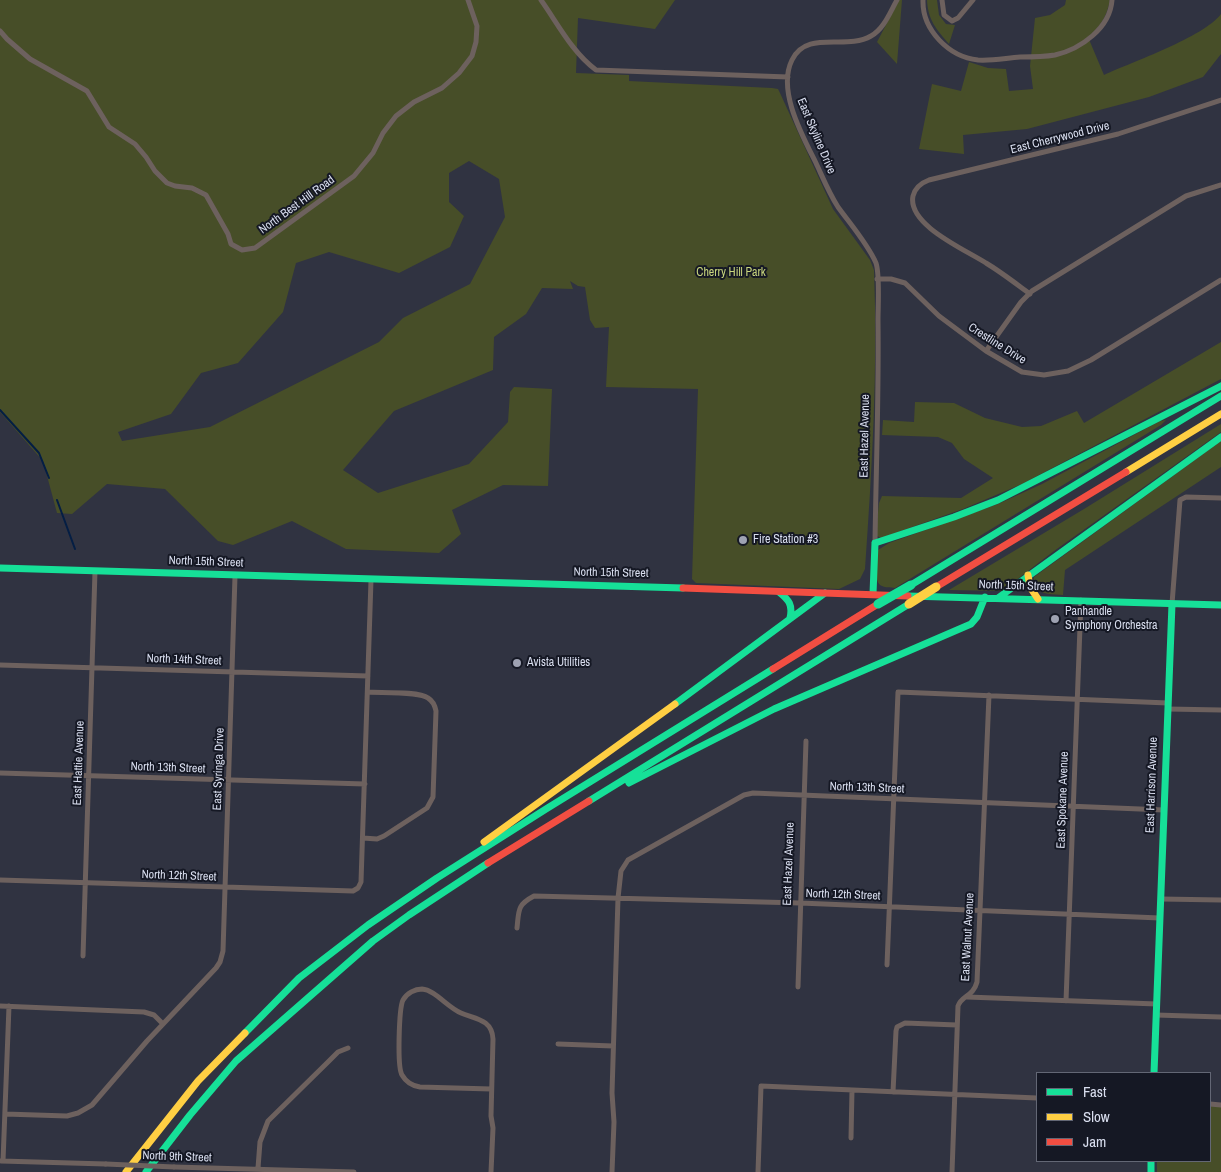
<!DOCTYPE html>
<style>
body{margin:0}
#map{position:relative;width:1221px;height:1172px;overflow:hidden;background:#303341;font-family:"Archivo Narrow",sans-serif}
canvas{display:block}
.legend{position:absolute;left:1036px;top:1072px;width:175px;height:90px;box-sizing:border-box;background:#151824;border:1px solid #636775;margin:0;padding:6px 9px;list-style:none;font-size:15px;color:#d9deef}
.legend li{display:flex;align-items:center;gap:10px;height:25px}
.legend b{width:25px;border:1px solid #636775}
</style>
<div id="map">
<canvas width="1221" height="1172"></canvas>
<ul class="legend">
<li><b style="height:6px;background:#16e098"></b>Fast</li>
<li><b style="height:6px;background:#ffcf43"></b>Slow</li>
<li><b style="height:6px;background:#f24e42"></b>Jam</li>
</ul>
</div>
<script>
const context = document.querySelector('canvas').getContext('2d');
context.lineJoin = 'round';
function paint(path, color) { context.fillStyle = color; context.fill(path, 'evenodd'); }
function strokePath(path, color, width, dash) { context.strokeStyle = color; context.lineWidth = width; context.lineCap = dash ? 'butt' : 'round'; context.setLineDash(dash || []); context.stroke(path); }
function drawText(font, color, halo, rows, align = 'center') {
  context.font = font + ' "Archivo Narrow",sans-serif'; context.lineWidth = 4; context.setLineDash([]); context.textBaseline = 'middle'; context.strokeStyle = halo; context.fillStyle = color; for (const [text, x, y, turn = 0] of rows) {
    context.save(); context.translate(x, y); context.rotate((+turn || 0) * Math.PI / 180); context.textAlign = isNaN(turn) ? turn : align; if (halo) context.strokeText(text, 0, 0); context.fillText(text, 0, 0); context.restore();
  }
}
paint(new Path2D(`
 M0 0H675L655 29 578 18 576 73 629 75V81L772 88 778 89 780 93 833 209 870 260 874 270C878 370 872 469 865 569L860 579 839 589 696 583 692 579 698 389 606 387 609 327 595 328 590 320 585 287 578 286 570 281 573 289 542 288 526 314 494 337 493 370 394 411 343 470 378 493 469 464 508 422 510 392 514 387 552 389 548 486 503 485 452 510 461 534 439 553 346 549 292 521 233 545 218 541 165 489 107 484 72 514 57 513 43 461 0 412ZM469 161 499 179 505 217 470 284 403 318 379 342 210 427 122 441 118 432 171 414 201 373 238 363 283 312 296 263 329 252 399 273 450 247 464 216 449 202V173Z
 M899 0H902L897 64 877 42Z
 M927 0H937L939 15 946 24 955 25 949 44C936 29 928 20 927 0Z
 M1066 0H1110C1107 15 1101 27 1088 37L1104 75C1132 62 1204 37 1221 14V54L1203 77 1149 97 1027 129 963 135 964 154 919 149 932 84 961 91 969 62 988 68 1006 69 1009 91 1033 89 1030 66 1035 18 1050 15 1065 5Z
 M1221 342V379L1022 484 963 509 881 538 877 536 876 531 879 503 882 496 961 498 993 478 964 459 952 443 938 437 882 435 883 420 914 422 915 402 954 403 985 418 1022 427 1041 426 1077 411 1084 423Z
 M1166 420 1161 425 895 588C891 587 885 588 882 586 873 583 877 561 877 553L878 550 889 543 998 504 1042 484 1160 421Z
 M1221 424V432L1054 551 1002 591 949 590 1084 509Z
 M1221 441V467L1065 570 1063 595C1053 594 1041 595 1034 587V577Z
 M1210 1105H1221V1172H1157V1161H1210Z`), '#474e28');
strokePath(new Path2D(`
 M0 410 39 453 49 478
 M57 500 75 549`), '#041e44', 2);
strokePath(new Path2D(`
 M541 0C558 24 572 52 596 70L788 77
 M923 0C922 30 949 57 978 60 992 61 1006 58 1020 57 1032 57 1043 57 1055 55 1081 49 1110 28 1112 0
 M942 0 944 15 952 21 958 18 973 0
 M0 31 7 39 30 59 87 91 109 127 135 144 146 157 155 171 167 183 175 186 192 188 206 195 228 234 231 244 242 250 255 248 354 176 373 153 383 133 396 116 414 102 442 88 459 73 472 56 476 42 477 26 468 0
 M877 279H891L905 283 939 316 986 351 1022 372 1044 375 1068 371 1091 360 1221 280
 M1030 294C1015 283 1001 272 986 263 966 250 907 225 913 196 915 188 921 183 929 180L1118 134 1221 100
 M986 351 1021 302 1032 291 1186 196 1221 185
 M875 543C876 469 879 394 878 320 878 306 880 275 876 263 867 243 851 225 838 207 829 193 823 178 816 163 802 135 777 90 792 60 807 29 846 51 871 36 884 29 890 12 897 0
 M1172 604 1180 500 1186 497 1221 498
 M0 665 368 676
 M1168 709 1221 710
 M0 773 365 784
 M363 838 377 839 384 836 427 808 433 797 436 711C435 706 433 701 428 698 419 691 380 693 368 692
 M0 880 353 891 358 888 361 882 371 580
 M1161 899 1221 900
 M517 928C519 910 517 905 534 896L800 903 1160 918
 M83 956 95 571
 M887 965 898 692 1168 703
 M798 987 806 741
 M967 997 1157 1004
 M1066 1001 1081 600
 M0 1006 144 1012 154 1015 163 1024
 M1156 1015 1221 1017
 M558 1044 613 1046
 M893 1092 896 1031 897 1027 905 1023 957 1025
 M1210 1104 1221 1105
 M5 1114 67 1116 78 1113 92 1105 147 1041 216 968 220 962 223 951 235 576
 M851 1138 852 1090
 M1 1161 106 1164
 M3 1161 9 1006
 M174 1167 354 1172
 M258 1168 260 1142 268 1121 328 1062 338 1052 348 1048
 M491 1172 493 1128 491 1116 493 1039C492 1019 475 1019 461 1013 447 1007 435 990 422 989 415 989 407 993 403 1000 399 1008 397 1067 402 1075 406 1082 413 1086 420 1087L491 1089
 M612 1172 614 1122 612 1093 618 898 621 871 628 860 744 795 753 793 1164 810
 M758 1172 761 1086 1037 1098
 M952 1172 958 1006C962 995 973 997 977 982L989 695`), '#6d615e', 5);
strokePath(new Path2D(`
 M875 543 954 517 998 500 1221 386
 M0 568 683 588
 M911 585 1221 396
 M779 592C789 600 793 605 790 618
 M873 594 875 543
 M908 596 1221 605
 M998 598 1221 437
 M675 704 825 593
 M629 783 774 709 971 624 977 617 985 597
 M589 801 909 604
 M245 1033 299 978 368 925 437 878 546 809 773 669
 M1154 1073 1172 604
 M1151 1161V1172
 M146 1172 190 1115 236 1061 373 941 409 915 488 863`), '#16e098', 7);
strokePath(new Path2D(`
 M1126 472 1221 414
 M1028 575 1030 587 1038 599
 M484 842 675 704
 M126 1172 198 1081 245 1033`), '#ffcf43', 7);
strokePath(new Path2D(`
 M936 587 1126 472
 M683 588 908 596
 M773 669 878 604
 M488 863 589 801`), '#f24e42', 7);
strokePath(new Path2D(`
 M106 1164 174 1167`), '#6d615e', 5);
strokePath(new Path2D(`
 M878 604 911 585`), '#16e098', 9);
strokePath(new Path2D(`
 M909 604 936 587`), '#ffcf43', 9);
for (const [x, y, r, color] of [
 [743,540,5,"#9ea2b2"],
 [1055,619,5,"#9ea2b2"],
 [517,663,5,"#9ea2b2"]
]) { const dot = new Path2D(); dot.arc(x, y, r, 0, 2 * Math.PI); context.fillStyle = color; context.fill(dot); strokePath(dot, '#151824', 2); }
drawText('12px', '#d9deef', '#151824', [
 ["East Skyline Drive",816,136,67],
 ["East Cherrywood Drive",1060,138,-14],
 ["North Best Hill Road",297,205,-36],
 ["Crestline Drive",997,344,32],
 ["East Hazel Avenue",865,436,-89],
 ["North 15th Street",206,562,2],
 ["North 15th Street",611,573,1],
 ["North 15th Street",1016,586,2],
 ["North 14th Street",184,660,2],
 ["East Hattie Avenue",79,763,-88],
 ["North 13th Street",168,768,2],
 ["East Syringa Drive",219,769,-88],
 ["East Harrison Avenue",1152,785,-88],
 ["North 13th Street",867,788,2],
 ["East Spokane Avenue",1063,800,-88],
 ["East Hazel Avenue",789,864,-88],
 ["North 12th Street",179,876,2],
 ["North 12th Street",843,895,2],
 ["East Walnut Avenue",968,937,-87],
 ["North 9th Street",177,1157,2]
]);
drawText('12px', '#c9d67e', '#151824', [
 ["Cherry Hill Park",731,273]
]);
drawText('12px', '#d9deef', '#151824', [
 ["Fire Station #3",753,540],
 ["Panhandle",1065,612],
 ["Symphony Orchestra",1065,626],
 ["Avista Utilities",527,663]
], 'left');
</script>
